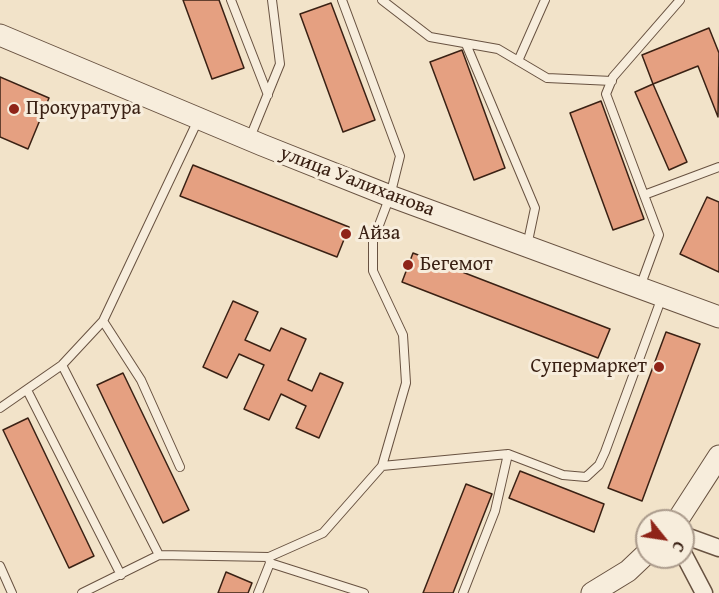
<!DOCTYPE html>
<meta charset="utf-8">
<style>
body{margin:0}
#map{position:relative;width:719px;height:593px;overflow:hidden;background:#f2e3c9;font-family:"Gentium Book Plus",serif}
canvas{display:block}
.north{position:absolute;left:635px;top:509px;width:60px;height:60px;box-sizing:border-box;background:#f7eddc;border:2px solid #ab9b8c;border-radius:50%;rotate:120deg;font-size:16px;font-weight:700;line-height:24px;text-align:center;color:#3a2114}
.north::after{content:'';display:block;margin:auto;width:21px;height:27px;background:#8f2418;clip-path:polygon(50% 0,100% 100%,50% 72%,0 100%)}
</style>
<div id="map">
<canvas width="719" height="593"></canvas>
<div class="north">С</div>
</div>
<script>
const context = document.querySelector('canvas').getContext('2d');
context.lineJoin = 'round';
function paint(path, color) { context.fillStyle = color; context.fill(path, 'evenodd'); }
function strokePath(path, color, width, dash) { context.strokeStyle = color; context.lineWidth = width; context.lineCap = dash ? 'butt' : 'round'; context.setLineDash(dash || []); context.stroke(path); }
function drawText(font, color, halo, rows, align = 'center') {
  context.font = font + ' "Gentium Book Plus",serif'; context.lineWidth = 6; context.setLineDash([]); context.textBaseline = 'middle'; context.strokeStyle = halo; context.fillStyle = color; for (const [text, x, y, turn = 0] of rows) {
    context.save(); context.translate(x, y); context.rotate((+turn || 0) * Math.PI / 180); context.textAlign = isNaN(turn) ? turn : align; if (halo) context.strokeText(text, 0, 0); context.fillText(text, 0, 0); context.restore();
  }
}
const building = new Path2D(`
 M183 0H219L244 68 212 79Z
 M331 3 375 120 343 132 300 14Z
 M709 28 719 53 718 117 698 66 653 84 642 55Z
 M462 50 505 168 474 180 430 62Z
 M0 77 49 98 28 149 0 137Z
 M653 84 687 162 669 170 635 92Z
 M601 101 644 219 613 230 570 113Z
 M193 165 349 227 337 257 180 196Z
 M707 197 719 202V272L680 254Z
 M413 253 610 329 598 358 402 282Z
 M233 301 258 312 245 340 270 351 281 328 306 339 288 380 312 391 320 373 343 383 319 438 296 428 306 406 281 394 269 420 244 409 264 365 239 354 227 378 203 367Z
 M666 332 700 344 642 501 608 488Z
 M123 373 189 510 163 523 97 385Z
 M28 418 94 556 69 568 3 430Z
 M520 471 604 504 594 532 509 498Z
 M466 484 492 494 453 593H423Z
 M226 572 252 583 248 593H218Z`);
paint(building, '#e5a081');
strokePath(building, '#3a2114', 1.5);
const service = new Path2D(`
 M231 0 268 95
 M382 0 430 37 498 49 547 78 612 81
 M466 44 535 208 527 246
 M518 61 545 0
 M249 140 280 64 272 0
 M644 195 719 167
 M640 287 659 235 606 94 613 77 680 0
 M103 321 141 380 180 467
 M62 365 159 555
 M27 390 121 575
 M0 408 62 365 103 321 199 118
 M382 466 508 454 563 475 586 477 599 465 605 452 662 297
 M270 563 364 593
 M0 566 12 593
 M82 593 159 555 269 557 323 533 382 466 406 383 403 335 373 271V241L390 196 400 156 342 0
 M258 593 270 563 269 558
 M463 593 495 511 508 454`);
const minor = new Path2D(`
 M683 535 719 548
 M683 553 704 593`);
const tertiary = new Path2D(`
 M0 35 262 145 390 196 719 317
 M677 521 719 456
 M592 593 628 571 647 553`);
strokePath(service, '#685241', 10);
strokePath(minor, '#685241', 19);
strokePath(tertiary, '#685241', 23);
strokePath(service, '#f7eddc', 8);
strokePath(minor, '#f7eddc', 16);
strokePath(tertiary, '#f7eddc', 21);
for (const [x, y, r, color] of [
 [14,109,6,"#8f2418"],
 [346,234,6,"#8f2418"],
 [408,265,6,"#8f2418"],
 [659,367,6,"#8f2418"]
]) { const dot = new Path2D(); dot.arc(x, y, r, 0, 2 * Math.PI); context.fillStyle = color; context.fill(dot); strokePath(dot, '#f7eddc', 2); }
drawText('20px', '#3a2114', '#f7eddc', [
 ["Прокуратура",26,109],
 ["Айза",358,234],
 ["Бегемот",420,265],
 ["Супермаркет",647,367,"right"]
], 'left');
drawText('20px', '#3a2114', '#f7eddc', [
 ["улица Уалиханова",357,182,21]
]);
</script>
